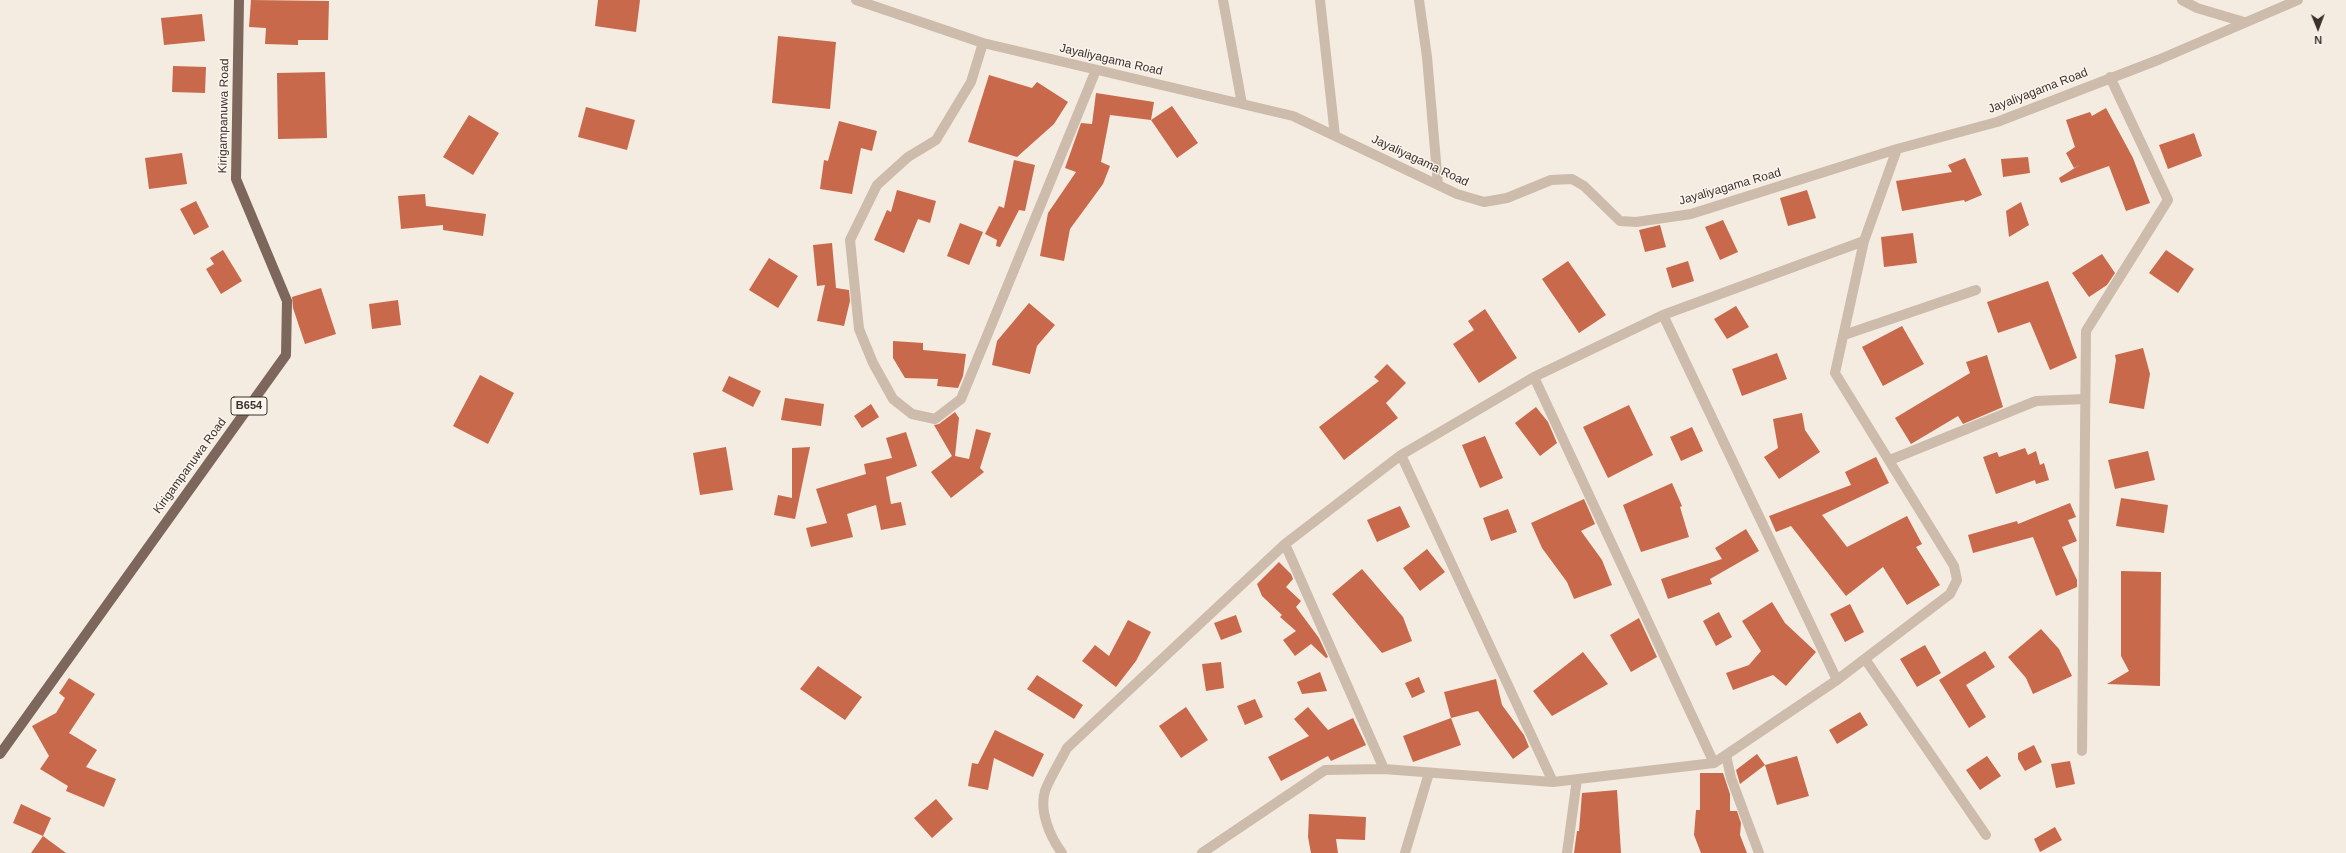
<!DOCTYPE html>
<style>
body{margin:0}
#map{position:relative;width:2346px;height:853px;overflow:hidden;background:#f4ebe1;font-family:Arial,sans-serif}
canvas{display:block}
.north{position:absolute;left:2298px;top:8px;width:40px;height:40px;-webkit-text-stroke:3px #fbf5ee;paint-order:stroke;rotate:179deg;font-size:11px;font-weight:700;line-height:16px;text-align:center;color:#3b302b}
.north::after{content:'';display:block;margin:auto;width:14px;height:18px;background:#3b302b;clip-path:polygon(50% 0,100% 100%,50% 72%,0 100%)}
</style>
<div id="map">
<canvas width="2346" height="853"></canvas>
<div class="north">N</div>
</div>
<script>
const context = document.querySelector('canvas').getContext('2d');
context.lineJoin = 'round';
function paint(path, color) { context.fillStyle = color; context.fill(path, 'evenodd'); }
function strokePath(path, color, width, dash) { context.strokeStyle = color; context.lineWidth = width; context.lineCap = dash ? 'butt' : 'round'; context.setLineDash(dash || []); context.stroke(path); }
function drawText(font, color, halo, rows, align = 'center') {
  context.font = font + ' Arial,sans-serif'; context.lineWidth = 3; context.setLineDash([]); context.textBaseline = 'middle'; context.strokeStyle = halo; context.fillStyle = color; for (const [text, x, y, turn = 0] of rows) {
    context.save(); context.translate(x, y); context.rotate((+turn || 0) * Math.PI / 180); context.textAlign = isNaN(turn) ? turn : align; if (halo) context.strokeText(text, 0, 0); context.fillText(text, 0, 0); context.restore();
  }
}
paint(new Path2D(`
 M251 0 329 1 328 40H298V45L265 44 266 28 249 27Z
 M598 0H640L636 32 595 26Z
 M202 14 205 41 164 45 161 18Z
 M778 36 836 42 830 109 772 103Z
 M173 66 206 67 205 93 172 92Z
 M325 72 327 138 278 139 277 73Z
 M989 75 1032 88 1037 82 1068 102 1054 124 1017 157 968 142Z
 M1096 93 1154 102 1151 120 1110 115 1101 162 1110 166 1103 184 1070 229 1064 261 1040 256 1048 213 1076 172 1065 168 1081 123 1092 124Z
 M1172 106 1198 143 1177 158 1151 120Z
 M586 107 635 120 627 150 578 137Z
 M2106 108 2133 158 2150 203 2126 211 2109 166 2061 183 2059 178 2081 164 2074 168 2066 153 2075 147 2066 120 2090 112 2092 116Z
 M469 115 499 133 473 175 443 157Z
 M839 121 877 131 872 151 861 148 852 194 820 189 824 160 828 161Z
 M2194 133 2202 156 2168 169 2159 145Z
 M182 153 187 184 149 189 145 158Z
 M2028 157 2030 173 2003 177 2001 159Z
 M1965 158 1982 195 1965 202 1964 200 1902 211 1896 181 1952 172 1948 165Z
 M1014 160 1035 165 1025 211 1019 210 1000 247 996 246 997 240 985 234 999 206 1004 208Z
 M897 190 936 201 930 223 918 219 904 253 874 240 887 210 891 212Z
 M1807 190 1816 218 1788 226 1780 198Z
 M425 194 426 206 486 214 483 236 443 230V225L401 229 398 196Z
 M196 201 209 227 194 235 180 209Z
 M2021 202 2029 225 2009 237 2006 211Z
 M1723 220 1738 252 1720 260 1705 227Z
 M960 223 983 232 969 265 947 256Z
 M1660 225 1666 247 1645 252 1639 230Z
 M1913 233 1917 263 1884 267 1881 237Z
 M832 243 836 288 849 290 850 301 844 326 817 321 825 285 817 286 813 245Z
 M223 250 242 281 221 294 206 269 214 264 210 258Z
 M2166 250 2194 269 2178 293 2149 273Z
 M2102 254 2115 273 2107 285 2089 297 2072 273Z
 M769 258 798 276 778 308 749 290Z
 M1568 261 1606 315 1579 333 1542 279Z
 M1688 261 1694 281 1672 288 1666 268Z
 M2048 281 2077 358 2050 370 2030 322 1998 333 1987 302Z
 M321 288 336 334 305 344 293 308 292 297Z
 M398 300 401 325 372 329 369 304Z
 M1029 303 1055 325 1037 346 1030 374 992 365 997 341Z
 M1736 306 1749 327 1727 339 1714 319Z
 M1485 309 1517 358 1479 383 1453 344 1474 330 1468 321Z
 M1902 326 1924 364 1883 386 1862 347Z
 M893 341 923 343V350L966 354 963 376 958 388 937 386 938 379 905 378 893 358Z
 M2143 348 2150 374 2144 409 2109 403 2116 360 2115 355Z
 M1777 353 1787 379 1742 396 1732 369Z
 M1987 355 2003 407 1963 424 1958 416 1911 444 1895 418 1970 373 1966 362Z
 M1387 364 1406 383 1386 403 1398 418 1344 460 1319 427 1379 381 1374 377Z
 M480 375 514 393 488 444 453 426Z
 M729 376 761 391 753 407 722 391Z
 M785 398 824 404 821 426 781 420Z
 M871 404 879 417 862 428 854 416Z
 M1629 405 1653 455 1608 478 1583 427Z
 M1536 407 1548 422 1557 443 1540 456 1515 423Z
 M955 412 959 418 955 456 969 459 976 429 991 433 980 468 984 472 951 498 931 472 952 456 934 425 939 424Z
 M1802 413 1805 430 1820 452 1779 479 1764 457 1778 448 1773 419Z
 M1692 427 1703 451 1681 461 1670 437Z
 M906 432 917 466 886 477 891 504 901 502 906 525 881 530 876 505 847 514 853 537 811 547 806 528 827 523 816 489 866 474 864 464 892 458 886 438Z
 M1485 436 1503 478 1480 488 1462 445Z
 M726 447 733 490 700 495 693 453Z
 M810 447 795 519 774 515 778 495 792 498V448Z
 M2025 448 2028 455 2036 451 2040 465 2044 463 2049 480 2036 484 2035 480 1996 494 1983 457 1997 452 1999 457Z
 M2148 451 2155 480 2115 489 2108 460Z
 M1876 457 1889 483 1822 515 1847 547 1907 516 1922 544 1916 547 1940 585 1907 605 1883 567 1846 596 1791 526 1776 532 1769 516 1851 485 1845 472Z
 M1672 483 1682 506 1680 507 1689 537 1641 552 1623 505Z
 M2121 498 2168 505 2164 533 2116 526Z
 M1584 499 1595 524 1581 531 1602 560 1612 585 1574 599 1567 582 1542 548 1531 523Z
 M2070 503 2076 517 2068 520 2077 541 2062 547 2077 580V587L2056 596 2033 537 1973 553 1968 535 2017 521 2018 524Z
 M1400 506 1410 527 1377 542 1367 520Z
 M1508 509 1517 532 1491 541 1483 518Z
 M1746 529 1759 551 1710 579 1712 584 1668 599 1661 579 1722 559 1715 548Z
 M1427 549 1445 572 1420 591 1403 568Z
 M1279 562 1291 574 1293 579 1286 587 1301 601 1296 607 1319 638 1328 657 1326 658 1311 644 1295 656 1283 640 1296 631 1280 617 1282 615 1262 596 1257 584Z
 M1362 569 1403 617 1412 641 1382 653 1332 594Z
 M2121 571 2161 572 2160 686 2107 684 2129 671 2121 656Z
 M1772 602 1785 623 1816 652 1786 686 1773 675 1733 690 1726 673 1749 665 1761 651 1742 621Z
 M1850 604 1864 632 1845 642 1830 614Z
 M1719 612 1732 637 1716 646 1703 621Z
 M1236 615 1242 632 1221 640 1214 623Z
 M1639 618 1657 657 1631 672 1610 635Z
 M1128 620 1151 632 1136 661 1116 687 1082 661 1095 645 1109 656Z
 M2041 629 2059 649 2072 676 2033 694 2026 678 2008 657Z
 M1925 645 1941 673 1917 687 1900 659Z
 M1985 651 1995 667 1966 685 1986 717 1969 728 1939 680Z
 M1583 652 1608 684 1552 716 1533 691Z
 M1221 662 1224 688 1206 691 1202 664Z
 M818 666 862 697 845 720 800 689Z
 M1320 672 1327 691 1302 694 1297 682Z
 M1037 675 1083 705 1074 719 1027 689Z
 M1419 677 1425 692 1412 698 1405 683Z
 M69 678 95 694 69 733 97 750 86 767 116 779 104 807 66 791 68 786 40 769 49 756 32 726 56 713 65 698 59 693Z
 M1496 679 1502 705 1524 735 1529 747 1513 759 1478 711 1451 718 1444 692Z
 M1255 699 1263 717 1245 725 1237 706Z
 M1186 707 1208 740 1181 758 1159 726Z
 M1308 707 1328 730 1353 718 1366 745 1331 761 1328 756 1281 781 1268 757 1309 736 1294 719Z
 M1860 712 1868 725 1837 744 1829 730Z
 M1451 718 1461 745 1413 762 1403 736Z
 M995 730 1044 754 1033 777 994 758 988 790 968 786 972 763 978 764Z
 M2034 745 2042 762 2025 771 2018 759V753Z
 M1757 754 1765 765 1740 784 1736 770Z
 M1797 756 1809 796 1777 805 1765 765Z
 M1987 756 2001 776 1980 790 1966 770Z
 M2070 761 2075 784 2056 788 2051 764Z
 M1700 773H1723L1730 794V811H1737L1741 823 1740 835 1747 853H1701L1694 835 1696 810H1700Z
 M1617 790 1621 853H1574L1577 831H1579L1582 793Z
 M936 799 953 819 932 838 914 818Z
 M21 804 51 818 43 836 13 823Z
 M1309 814 1366 817 1365 840 1336 839 1338 853H1311L1308 837Z
 M2055 827 2062 840 2040 852 2034 839Z
 M43 836 66 853H31Z`), '#c8694b');
strokePath(new Path2D(`
 M856 0 983 43 1293 116 1457 194 1484 202 1507 198 1551 180 1572 179 1584 186 1620 221 1636 222 1691 214 1897 149 1997 122 2158 60 2298 0
 M1223 0 1242 104
 M1320 0 1335 136
 M1419 0 1427 57 1438 185
 M2182 0 2197 8 2244 22
 M983 43 971 82 936 140 908 157 877 185 850 240 859 329 873 363 893 399 912 414 935 419 961 399 1096 70
 M1663 315 1837 680
 M1844 335 1976 290
 M1534 377 1714 763
 M1401 455 1553 782
 M1890 460 2036 401 2085 399
 M1285 544 1384 769
 M1865 659 1986 835
 M2082 751 2086 331 2168 200 2110 77
 M1726 755 1731 778 1759 853
 M1062 853C1050 837 1039 811 1045 791 1050 777 1060 762 1067 748L1285 544 1401 455 1534 377 1663 315 1864 241
 M1202 853 1325 770 1384 769 1553 782 1714 763 1837 680 1950 594 1957 580 1954 566 1835 373 1864 241 1897 149
 M1405 853 1429 773
 M1567 853 1577 779`), '#cdbbac', 10);
strokePath(new Path2D(`
 M0 754 286 355 287 301 236 179 239 0`), '#7d675c', 10);
for (const [x, y, w] of [
 [249,406,36]
]) { const box = new Path2D(); box.roundRect(x - w / 2, y - 9, w, 18, 3); context.fillStyle = '#fbf5ee'; context.fill(box); strokePath(box, '#3b302b', 1); }
drawText('bold 11px', '#3b302b', null, [
 ["B654",249,406]
]);
drawText('12px', '#3b302b', '#fbf5ee', [
 ["Jayaliyagama Road",1111,60,13],
 ["Jayaliyagama Road",2038,91,-21],
 ["Kirigampanuwa Road",224,116,-89],
 ["Jayaliyagama Road",1420,161,25],
 ["Jayaliyagama Road",1730,187,-16],
 ["Kirigampanuwa Road",190,466,-54]
]);
</script>
